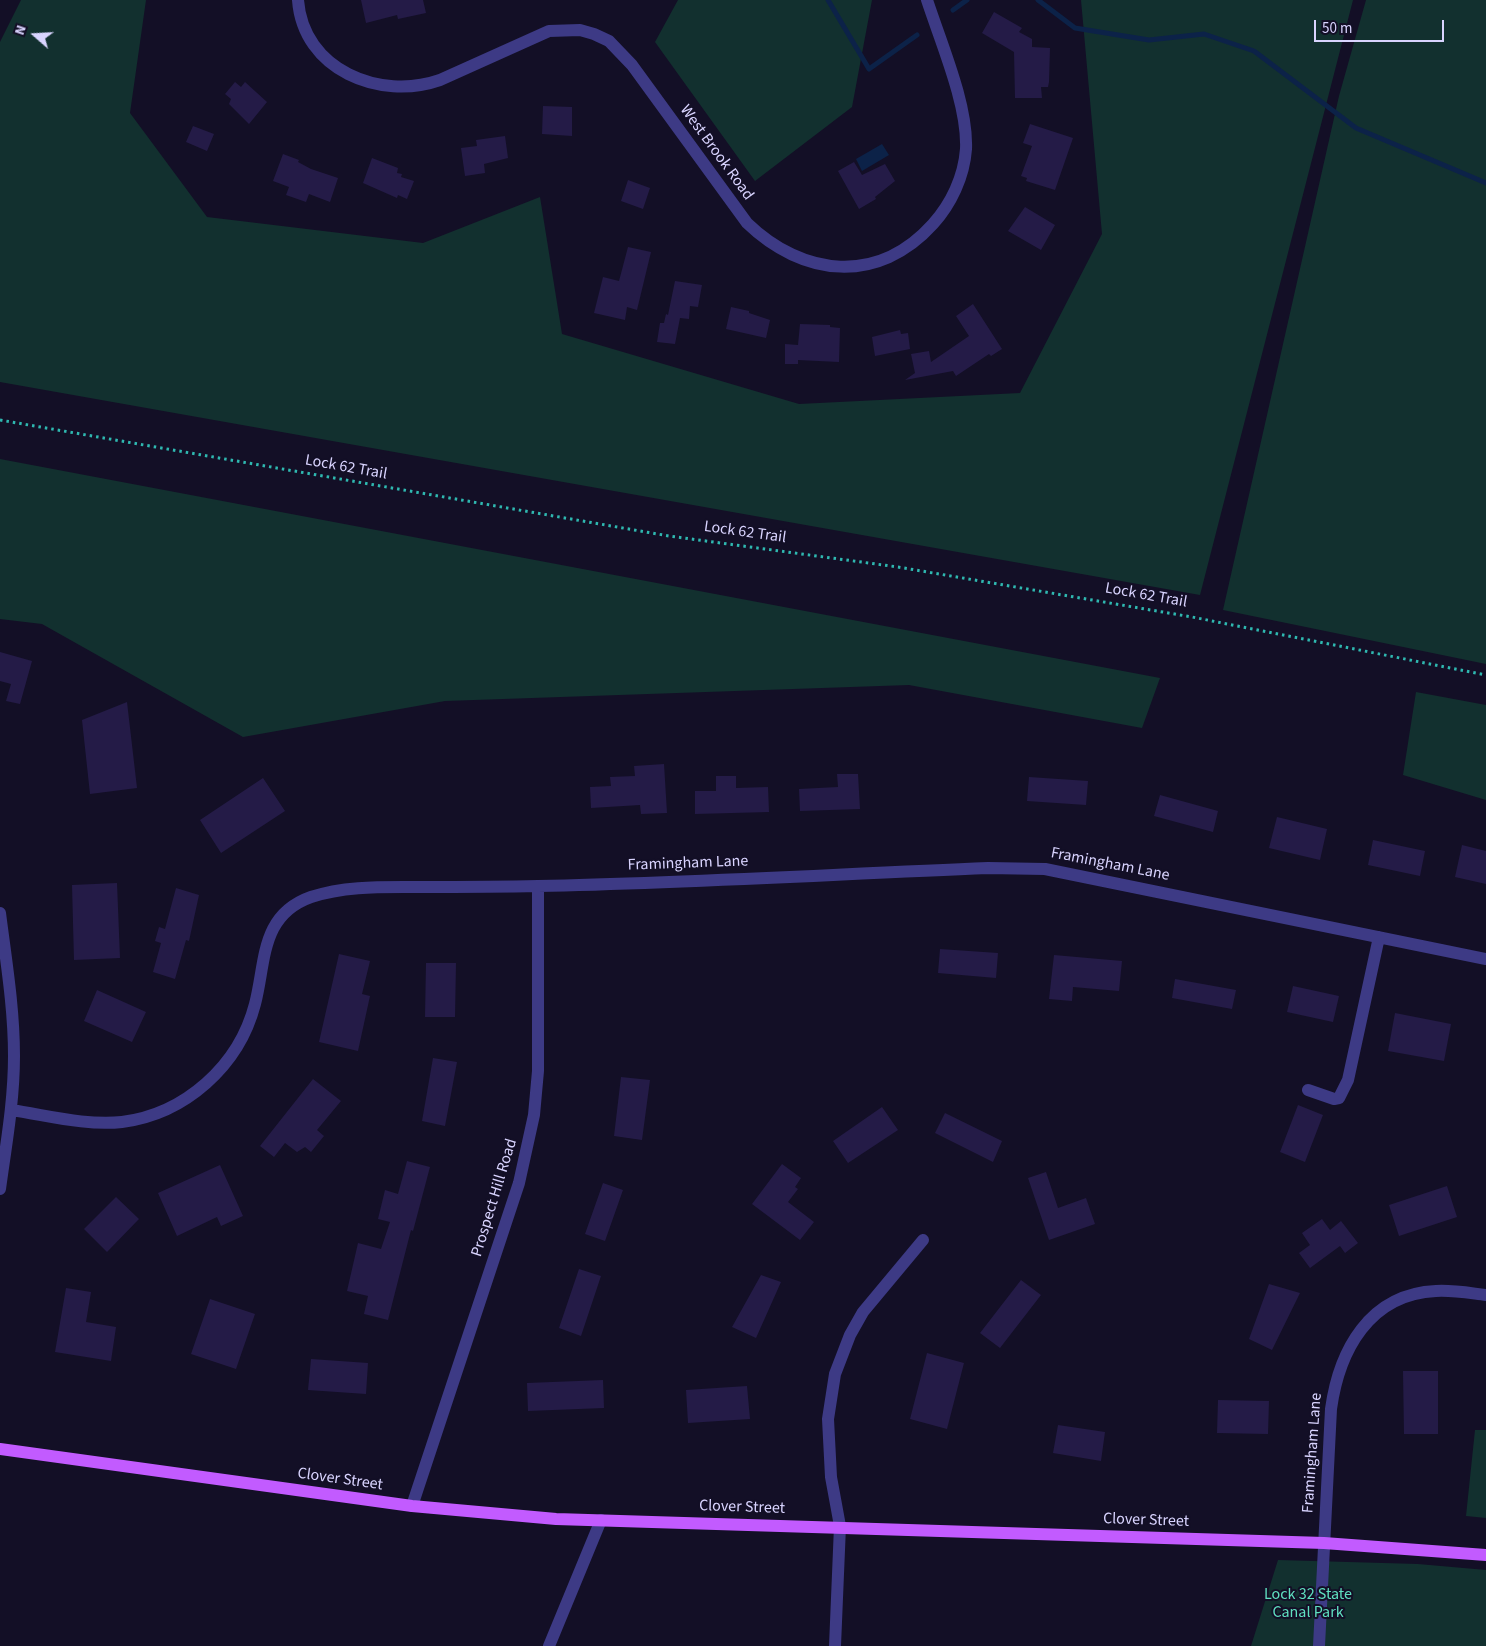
<!DOCTYPE html>
<style>
body{margin:0}
#map{position:relative;width:1486px;height:1646px;overflow:hidden;background:#130f26;font-family:"Source Sans 3",sans-serif}
canvas{display:block}
.north{position:absolute;left:10px;top:10px;width:50px;height:50px;-webkit-text-stroke:4px #130f26;paint-order:stroke;rotate:289deg;font-size:14px;font-weight:700;line-height:20px;text-align:center;color:#d9d4ff}
.north::after{content:'';display:block;margin:auto;width:18px;height:22px;background:#d9d4ff;clip-path:polygon(50% 0,100% 100%,50% 72%,0 100%)}
.scale{position:absolute;left:1314px;top:20px;width:130px;height:22px;box-sizing:border-box;border:2px solid #d9d4ff;border-top:0;padding-left:6px;font-size:15px;line-height:18px;white-space:nowrap;color:#d9d4ff;-webkit-text-stroke:4px #130f26;paint-order:stroke}
</style>
<div id="map">
<canvas width="1486" height="1646"></canvas>
<div class="north">N</div>
<div class="scale">50 m</div>
</div>
<script>
const context = document.querySelector('canvas').getContext('2d');
context.lineJoin = 'round';
function paint(path, color) { context.fillStyle = color; context.fill(path, 'evenodd'); }
function strokePath(path, color, width, dash) { context.strokeStyle = color; context.lineWidth = width; context.lineCap = dash ? 'butt' : 'round'; context.setLineDash(dash || []); context.stroke(path); }
function drawText(font, color, halo, rows, align = 'center') {
  context.font = font + ' "Source Sans 3",sans-serif'; context.lineWidth = 4; context.setLineDash([]); context.textBaseline = 'middle'; context.strokeStyle = halo; context.fillStyle = color; for (const [text, x, y, turn = 0] of rows) {
    context.save(); context.translate(x, y); context.rotate((+turn || 0) * Math.PI / 180); context.textAlign = isNaN(turn) ? turn : align; if (halo) context.strokeText(text, 0, 0); context.fillText(text, 0, 0); context.restore();
  }
}
paint(new Path2D(`
 M21 0H146L130 113 207 217 423 243 540 197 562 334 799 404 1020 393 1102 234 1081 0H1353L1200 595 0 382V42Z
 M678 0H872L852 107 755 181 655 42Z
 M1366 0H1486V664L1223 610 1339 96Z
 M0 459 1160 678 1142 728 909 685 445 701 243 737 42 624 0 619Z
 M1416 692 1486 705V800L1403 775Z
 M1475 1430H1486V1518L1466 1516Z
 M1278 1560 1418 1564 1486 1570V1646H1251Z`), '#12302f');
paint(new Path2D(`
 M882 144 889 155 862 171 856 159Z`), '#0c2248');
strokePath(new Path2D(`
 M828 0 869 69 917 35
 M1038 0 1075 28 1149 40 1204 34 1254 51 1356 128 1486 183
 M953 10 967 0`), '#0c2248', 5);
paint(new Path2D(`
 M361 0H423L426 13 398 19 397 15 366 23Z
 M994 12 1022 28 1019 32 1032 39V47L1050 48 1049 82 1048 87H1041L1042 98H1015L1014 52 982 33Z
 M235 82 241 87 245 82 267 102 249 124 229 104 231 99 225 94Z
 M543 106 572 107V136L542 134Z
 M1030 124 1073 138 1055 190 1026 181 1027 178 1021 176 1032 146 1023 143Z
 M193 126 214 134 207 151 186 142Z
 M505 136 508 158 484 164 485 173 465 176 461 148 477 146 476 140Z
 M283 154 299 160 298 162 311 169 338 178 330 202 309 194 306 202 286 195 289 187 273 181Z
 M372 158 398 168 397 173 402 174 401 177 414 181 407 199 398 195 397 198 363 183Z
 M854 162 862 175 885 164 895 181 875 197 876 199 859 209 838 171Z
 M628 180 650 188 643 209 621 201Z
 M1025 207 1055 225 1041 250 1008 231Z
 M628 247 651 252 637 310 627 307 625 320 594 313 603 277 619 281Z
 M675 281 702 285 698 307 690 306 689 319 680 318 675 344 657 342 660 323H664L666 314 668 315Z
 M973 304 1002 349 991 356 989 354 956 376 953 371 905 380 915 373 911 354 929 351 931 362 969 336 956 316Z
 M731 307 749 311V313L770 320 766 338 726 329Z
 M800 324 830 325V327L840 328 839 362 798 360V364H785V344L798 345Z
 M900 330 901 334 908 333 910 349 875 356 872 337Z
 M0 652 32 661 20 704 6 701 11 684 0 681Z
 M127 702 137 788 90 794 82 720Z
 M664 764 667 813 641 814 640 805 591 808 590 787 611 786 610 777 635 776 634 766Z
 M837 774H858L860 809 800 811 799 789 838 787Z
 M716 776H736V788L768 787 769 812 695 814V791H716Z
 M1029 777 1088 781 1086 805 1027 801Z
 M263 778 285 811 221 853 200 820Z
 M1160 795 1218 811 1213 832 1154 816Z
 M1277 817 1327 829 1320 860 1269 848Z
 M1373 840 1425 851 1420 876 1368 865Z
 M1462 845 1486 851V884L1455 877Z
 M117 883 120 958 74 960 72 885Z
 M176 888 199 895 189 941 186 940 175 979 153 972 161 943 155 941 159 927 165 929Z
 M940 949 998 953 996 978 938 973Z
 M339 954 370 961 362 994 370 996 358 1051 319 1042Z
 M1054 955 1122 961 1119 991 1073 987 1072 1001 1049 999Z
 M426 963H456L455 1017H425Z
 M1175 979 1236 990 1232 1009 1172 998Z
 M1293 986 1339 996 1333 1022 1287 1012Z
 M97 990 146 1012 132 1042 84 1021Z
 M1395 1013 1451 1024 1444 1061 1388 1051Z
 M433 1058 457 1062 445 1126 422 1121Z
 M621 1077 650 1080 642 1140 614 1136Z
 M313 1079 341 1101 317 1130 324 1136 311 1152 305 1147 297 1152 285 1143 274 1157 260 1146Z
 M1298 1105 1323 1115 1305 1162 1280 1152Z
 M882 1107 898 1130 848 1163 833 1141Z
 M945 1113 1002 1141 993 1162 935 1133Z
 M407 1161 430 1167 413 1231 411 1230 388 1320 364 1314 368 1296 347 1291 358 1243 381 1249 390 1222 378 1219 385 1190 398 1194Z
 M782 1164 801 1178 795 1187 798 1189 788 1202 814 1222 800 1240 752 1204Z
 M220 1165 243 1216 221 1226 217 1217 177 1236 158 1193Z
 M1046 1172 1058 1208 1086 1198 1095 1224 1049 1240 1028 1178Z
 M603 1183 623 1190 605 1241 585 1234Z
 M1447 1186 1457 1217 1399 1236 1389 1205Z
 M116 1197 139 1219 107 1252 84 1229Z
 M1322 1219 1330 1230 1341 1221 1358 1243 1345 1253 1340 1246 1310 1268 1299 1253 1310 1245 1302 1233Z
 M579 1269 601 1276 581 1336 559 1328Z
 M761 1275 781 1282 756 1338 732 1327Z
 M1021 1280 1041 1295 1000 1348 980 1333Z
 M1269 1284 1300 1293 1272 1350 1249 1339Z
 M66 1288 91 1292 86 1322 116 1327 111 1361 55 1352Z
 M210 1299 255 1314 236 1369 191 1354Z
 M927 1353 964 1363 947 1429 910 1419Z
 M311 1359 368 1363 366 1394 308 1390Z
 M1403 1371H1438V1434H1404Z
 M603 1380 604 1408 528 1411 527 1383Z
 M747 1386 750 1419 688 1423 686 1390Z
 M1218 1400 1269 1401 1268 1434 1217 1433Z
 M1058 1425 1105 1432 1101 1461 1053 1453Z`), '#241b47');
strokePath(new Path2D(`
 M0 420 669 536 898 567 1192 617 1486 675`), '#2fb8b0', 3, [2.5, 4]);
strokePath(new Path2D(`
 M298 0C303 70 380 101 440 80L549 31 580 30 594 34 609 41 632 65 747 223C803 277 878 285 933 224 951 204 964 177 966 149 968 105 941 43 927 0
 M0 913C6 960 14 1008 14 1056 14 1101 6 1145 0 1189
 M1308 1090 1334 1099 1339 1098 1348 1080 1379 937
 M11 1110C46 1115 86 1126 122 1122 185 1114 239 1066 255 1004 266 962 260 915 311 897 344 886 380 887 415 887 456 887 497 887 538 886 688 883 838 874 988 868L1045 869 1486 959
 M412 1506 519 1183 534 1115 538 1071V886
 M549 1646 601 1520
 M835 1646 840 1526 831 1477 828 1419 835 1374 850 1335 863 1312 923 1240
 M1319 1646 1331 1409C1339 1351 1369 1294 1436 1291 1453 1290 1469 1293 1486 1295`), '#3d3a85', 12);
strokePath(new Path2D(`
 M0 1449 412 1506 556 1519 1324 1543 1486 1555`), '#c25bff', 12);
drawText('16px', '#d9d4ff', '#130f26', [
 ["West Brook Road",716,153,54],
 ["Lock 62 Trail",346,468,10],
 ["Lock 62 Trail",745,533,8],
 ["Lock 62 Trail",1146,596,10],
 ["Framingham Lane",688,864,-2],
 ["Framingham Lane",1110,865,11],
 ["Prospect Hill Road",495,1198,-73],
 ["Framingham Lane",1313,1453,-86],
 ["Clover Street",340,1480,8],
 ["Clover Street",742,1508,2],
 ["Clover Street",1146,1521,2]
]);
drawText('16px', '#5fe0c0', '#130f26', [
 ["Lock 32 State",1308,1595],
 ["Canal Park",1308,1613]
]);
</script>
